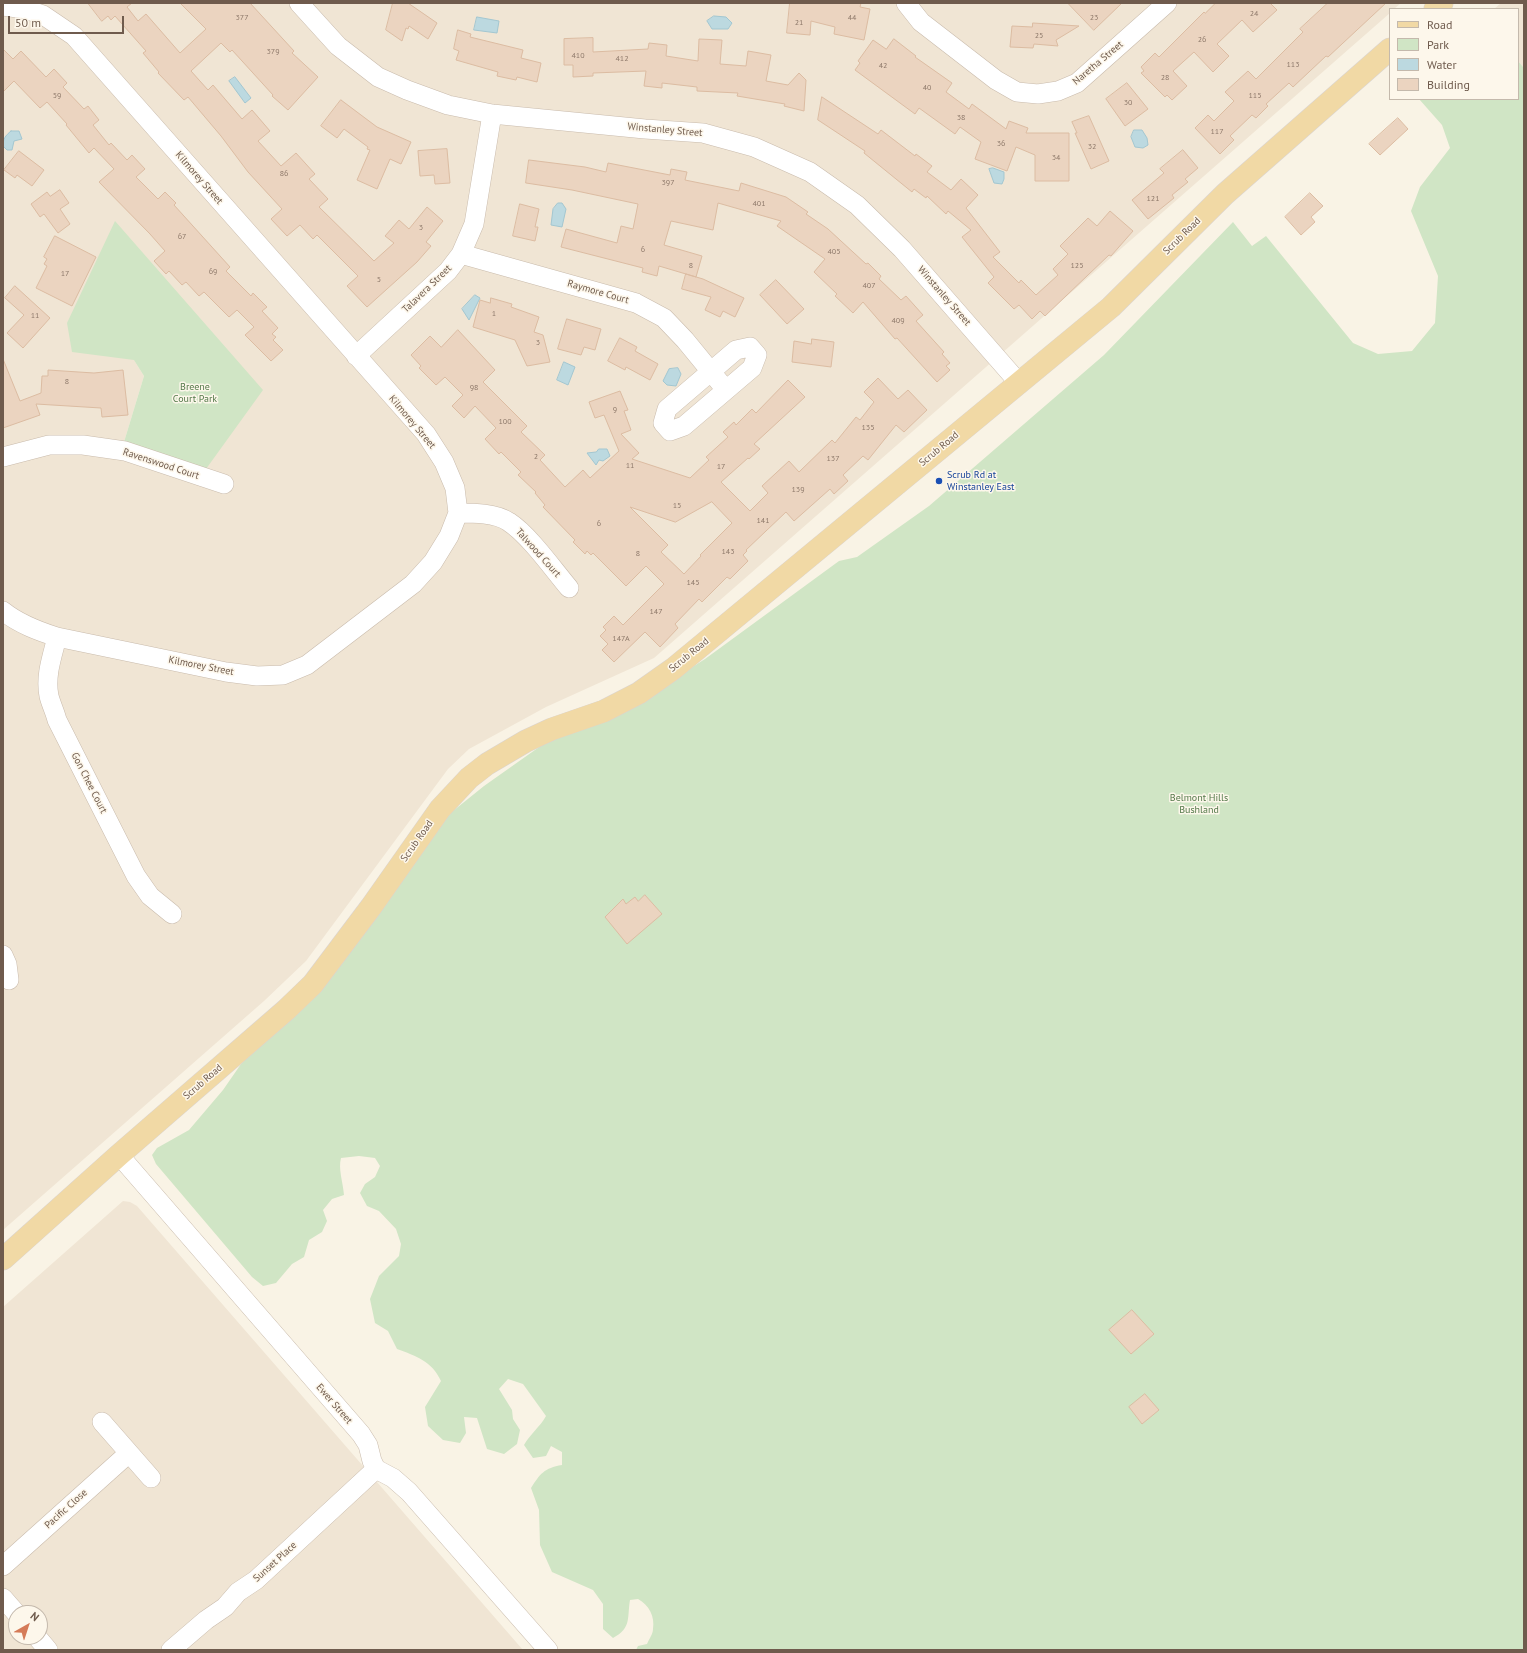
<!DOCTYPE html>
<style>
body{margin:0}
#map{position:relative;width:1527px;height:1653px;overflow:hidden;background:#f9f3e5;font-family:"PT Sans",sans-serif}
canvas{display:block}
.frame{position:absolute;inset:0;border:4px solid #6f5b4d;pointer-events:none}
.legend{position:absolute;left:1389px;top:8px;width:130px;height:92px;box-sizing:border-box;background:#fdf7eb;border:1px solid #c4b9ac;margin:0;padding:5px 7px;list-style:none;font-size:12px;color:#6f5b4d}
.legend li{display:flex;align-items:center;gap:8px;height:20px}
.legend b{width:20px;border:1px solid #c4b9ac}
.north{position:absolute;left:8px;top:1605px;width:40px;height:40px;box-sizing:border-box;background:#fdf7eb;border:1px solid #c4b9ac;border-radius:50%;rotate:39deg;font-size:11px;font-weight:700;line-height:16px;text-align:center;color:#6f5b4d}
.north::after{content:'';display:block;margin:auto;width:14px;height:18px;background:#d57b58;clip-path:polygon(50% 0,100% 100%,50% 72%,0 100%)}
.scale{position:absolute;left:8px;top:16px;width:116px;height:18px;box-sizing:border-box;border:2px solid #6f5b4d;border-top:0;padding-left:5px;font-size:12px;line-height:14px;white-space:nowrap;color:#6f5b4d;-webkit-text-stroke:3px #fdf7eb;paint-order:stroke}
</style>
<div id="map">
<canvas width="1527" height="1653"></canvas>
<div class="frame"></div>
<ul class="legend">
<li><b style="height:5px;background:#f1d9a5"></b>Road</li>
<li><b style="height:11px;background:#d0e5c5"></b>Park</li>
<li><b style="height:11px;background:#bcd9e0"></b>Water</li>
<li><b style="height:11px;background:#ebd4c0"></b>Building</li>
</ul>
<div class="north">N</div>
<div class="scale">50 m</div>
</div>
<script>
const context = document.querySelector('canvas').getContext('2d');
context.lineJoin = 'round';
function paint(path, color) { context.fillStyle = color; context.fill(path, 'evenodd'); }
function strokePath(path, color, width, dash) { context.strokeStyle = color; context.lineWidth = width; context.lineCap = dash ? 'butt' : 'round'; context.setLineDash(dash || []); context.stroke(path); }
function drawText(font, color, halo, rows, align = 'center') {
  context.font = font + ' "PT Sans",sans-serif'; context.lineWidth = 3; context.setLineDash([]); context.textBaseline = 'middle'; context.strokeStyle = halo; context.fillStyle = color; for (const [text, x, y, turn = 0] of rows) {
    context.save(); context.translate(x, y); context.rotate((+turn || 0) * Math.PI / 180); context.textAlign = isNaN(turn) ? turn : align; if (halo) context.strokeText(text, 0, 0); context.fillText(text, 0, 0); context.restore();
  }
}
paint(new Path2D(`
 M3 3H1401L1394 9H1390V13L654 658 546 707 469 749 448 769 306 961 264 1001 3 1230ZM134 360 206 469 124 442 144 376Z
 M1501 3H1524V68L1518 61V9H1494Z
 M123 1201 130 1202 137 1206 523 1650H3V1307ZM16 1613H40V1637H16Z`), '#f0e5d4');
paint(new Path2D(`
 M1518 61 1524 68V1650H636L638 1646 647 1644C649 1639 653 1634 653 1629 655 1616 649 1605 638 1599L630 1600C627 1617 632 1628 613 1638L603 1629V1604L593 1590 552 1572 540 1545 539 1510 531 1488C540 1474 544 1468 562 1465V1452L551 1446 546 1456 533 1458 524 1445C530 1434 540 1427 546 1416L523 1384 508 1379 499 1389 512 1410 513 1419 520 1430 517 1444 504 1454 487 1449 477 1418 464 1417 466 1433 460 1443 443 1440 428 1426 425 1407 441 1381C432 1361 416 1356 397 1349L388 1331 375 1323 370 1299 379 1276 399 1256 401 1244 396 1229 379 1211 367 1206 360 1193 365 1184 375 1177 380 1166 375 1158 359 1156 341 1158C338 1169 343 1182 344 1195L332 1199 323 1210 327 1221 322 1232 309 1240 304 1257 292 1264 276 1283 263 1286 252 1277 156 1164 152 1155 157 1148 189 1130 223 1090 241 1064 336 968 448 815 484 786 542 745 623 711 705 659 839 561 857 557 929 506 1104 355 1233 222 1252 246 1266 236 1353 343 1378 354 1412 351 1435 323 1438 276 1411 211 1420 187 1450 148 1442 125 1419 99H1518Z
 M115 221 263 390 206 469 124 442 144 376 134 360 72 352 67 323Z`), '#d0e5c5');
const water = new Path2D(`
 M714 16 726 17 732 23 728 29H712L707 21Z
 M477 17 499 21 497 33 474 30Z
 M235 77 251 98 245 103 229 81Z
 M1134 130H1142L1147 138 1148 145 1143 148 1135 147 1131 137Z
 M11 131H19L22 139 14 141 12 150H7L3 146C3 139 5 136 11 131Z
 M993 168 1004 172V179L1002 184 994 183 989 169Z
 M558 203H562L566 209 562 227 551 225 553 209Z
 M475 295 480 298 469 320 462 309Z
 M564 362 575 367 568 385 557 380Z
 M678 368 681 374 676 386 667 385 663 381 669 369Z
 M599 449H607L610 456 603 461 599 460 596 465 587 453 596 452Z`);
paint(water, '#bcd9e0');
strokePath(water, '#a3c7d1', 1);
const building = new Path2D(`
 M88 3H132L127 7 138 21 146 14 180 53 206 29 180 3H250L294 51 292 53 318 77 288 110 272 96 273 95 232 50 230 52 221 43 191 71 208 90 213 85 242 119 252 110 270 131 258 141 281 166 296 153 315 174 309 179 328 199 319 207 374 261 394 243 385 236 399 220 409 229 427 207 443 221 426 242 431 246 417 262 367 307 347 286 358 276 317 235 313 239 300 225 287 236 271 219 282 209 248 172 221 136 188 97 184 100 158 73 159 72 143 53 146 51 115 16 111 20 108 16 102 21Z
 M393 3H408L437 23 428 39 409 26 408 29 406 28 402 41 386 30Z
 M790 3H861L860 7 870 9 864 40 834 34 835 27 811 21 810 35 787 33Z
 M1068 3H1122L1094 30Z
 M1216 3H1270L1277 10 1253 32 1242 20 1217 44 1229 56 1213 72 1194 52 1173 71 1187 86 1172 100 1167 95 1165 97 1141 73 1144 71 1141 67 1155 53 1159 57 1204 12 1205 13Z
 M1328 3H1386L1328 57 1326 56 1293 87 1289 83 1266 104 1268 106 1256 118 1252 115 1230 136 1234 140 1220 154 1195 128 1208 115 1214 121 1234 101 1225 92 1248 71 1256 79 1303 32 1300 29Z
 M1033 23 1079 26 1056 40 1058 46 1034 44 1033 48 1010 47 1012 26 1032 27Z
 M458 30 471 34 470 37 523 50 521 58 541 63 537 82 517 77 516 80 497 76 498 72 456 60 459 51 454 49Z
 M593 38V52L648 49 649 43 667 45 666 56 698 61 699 39 722 40 720 64 746 66 748 51 771 55 766 81 788 85 799 73 806 80 804 111 784 106 785 104 737 96 738 93 697 91V87L662 83V88L644 86 646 71 593 73V76L573 77V65H564V39Z
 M894 39 916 56 915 57 952 83 946 92 969 109 972 104 1006 129 1009 121 1028 128 1026 133H1069V181H1035V155L1016 147 1007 171 975 159 981 142 960 127 955 134 919 108 915 114 855 70 860 63 858 61 873 40 886 49Z
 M3 49 13 59 21 51 46 77 54 69 67 83 63 87 84 109 88 106 99 120 93 125 109 145 111 143 127 160 132 155 145 169 136 177 158 199 165 192 176 203 174 205 230 267 226 271 251 296 253 293 267 307 262 311 278 328 272 334 276 337 273 340 283 350 271 361 245 335 254 327 237 310 229 317 204 292 199 296 186 282 182 285 169 271 166 274 154 261 165 251 150 234 99 182 114 169 94 148 89 153 66 125 67 124 47 102 40 108 14 81 3 92Z
 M1127 83 1148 109 1125 126 1106 99Z
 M822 97 878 134 881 130 915 156 916 154 932 166 927 172 951 190 961 179 978 195 966 208 1000 252 993 257 1019 283 1021 280 1036 295 1058 275 1053 269 1068 254 1060 246 1088 218 1097 226 1110 211 1133 231 1111 256 1109 255 1045 316 1040 311 1032 319 1019 305 1014 309 988 283 994 277 962 237 971 230 948 211 946 214 927 196 926 198 914 189 912 192 864 153 865 151 818 120Z
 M341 100 377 127 411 142 401 164 390 159 377 189 357 180 370 150 367 149 368 147 344 129 337 138 321 126Z
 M1089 116 1109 161 1091 169 1075 133H1077L1072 122Z
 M1398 118 1408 129 1380 155 1369 144Z
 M447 149 450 183 435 184 434 175 420 176 418 151Z
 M1183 150 1198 168 1185 179 1188 182 1172 195 1174 198 1148 219 1132 200 1164 173 1160 169Z
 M19 151 44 170 32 186 17 175 15 178 4 170Z
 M529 160 585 167 606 172 608 163 670 175 671 169 687 172 685 180 739 191 741 183 786 197 808 212 806 214 828 229 866 264 868 263 881 276 879 279 901 300 906 296 923 315 916 321 944 352 942 354 950 363 946 366 950 370 937 382 897 338 895 339 863 302 853 313 835 296 837 294 814 272 825 259 777 226 781 221 718 203 713 230 671 221 664 245 702 256 696 277 659 266 657 276 642 272 643 268 561 247 566 229 617 243 621 226 633 229 638 204 572 190 526 183Z
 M60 190 69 203 60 209 70 224 58 233 44 214 40 217 31 204 47 192 50 196Z
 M1310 193 1323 206 1311 217 1315 222 1301 235 1285 217Z
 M520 204 539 209 535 227H538L535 241 513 236Z
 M55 236 96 257 72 306 36 288 47 266 44 264 47 259 44 257Z
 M686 274 703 279 744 298 735 317 723 311 720 317 705 310 711 297 682 289Z
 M776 280 804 309 787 324 760 295Z
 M15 286 50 318 23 348 7 333 24 315 5 298Z
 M491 298 512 304 511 307 539 317 534 332 543 335 550 362 527 366 515 340 473 327 480 300 490 303Z
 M567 319 601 329 595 350 584 347 581 355 558 349Z
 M458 330 495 370 483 382 527 426 521 432 545 455 540 460 565 487 583 470 590 478 619 451 604 415 595 418 589 402 620 391 628 410 624 411 631 430 621 434 639 453 632 459 690 478 709 460 706 457 728 437 723 432 734 422 736 425 752 409 756 413 788 380 805 397 754 444 760 449 749 459 748 458 721 482 750 511 768 493 762 486 789 461 799 472 832 440 835 443 856 417 860 420 874 402 864 392 878 378 898 399 908 390 927 410 904 432 896 425 868 460 863 456 843 475 848 481 834 494 830 489 794 521 786 512 746 550 747 551 743 555 748 561 730 579 727 577 702 602 699 599 675 624 678 628 660 647 645 632 614 662 602 650 608 644 600 636 606 630 603 627 614 616 623 625 664 584 646 566 626 586 593 553 591 555 587 551 585 554 573 542 575 540 543 507 545 505 535 493 536 492 518 475 521 472 501 452 499 454 485 439 496 428 475 406 464 418 452 406 463 395 445 377 436 385 419 368 421 366 411 355 430 336 441 347ZM712 502 732 523 700 555 701 556 684 574 661 552 668 545 630 507 675 522Z
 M620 338 637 347 635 351 658 364 650 380 626 367 625 370 608 361Z
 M812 339 834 342 831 367 792 362 794 341 811 344Z
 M3 359 20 401 41 393 42 376H48V370L94 373 123 370 128 415 102 417 101 408 36 404 40 415 3 428Z
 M645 895 662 914 627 944 605 917 623 899 626 904 635 897 638 901Z
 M1132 1310 1154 1334 1131 1354 1109 1330Z
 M1145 1394 1159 1410 1142 1424 1129 1407Z`);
paint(building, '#ebd4c0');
strokePath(building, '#dcbca2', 1);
const minor = new Path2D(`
 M299 3 338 46 378 77 407 90 448 105 492 114 645 129 703 133 754 147 810 172 857 205 902 249 1019 383
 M906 3 921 22 996 80 1017 92 1038 94 1058 91 1077 83 1167 3
 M3 6 25 9 43 15 74 36 426 434 444 462 455 488 458 513 449 536 433 562 413 584 307 665 283 675 257 676 226 672 57 637C38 631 19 624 3 611
 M461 254 636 303 664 318 685 340 726 390
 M750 347 757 355 752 368 684 426 670 431 663 423 667 409 736 350Z
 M356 356 448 271 461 254 474 224 492 114
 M3 457 49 445H83L125 451 224 484
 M458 513C474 513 496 513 509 522 529 535 553 569 569 588
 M57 637C52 657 45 676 49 696 51 704 55 712 57 720L136 876 150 896 172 914
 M3 955 7 964 9 980
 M119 1155 361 1434 368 1445 372 1461 376 1469 393 1478 409 1492 548 1650
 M102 1422 151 1478
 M3 1566 129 1453
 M3 1598 16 1613
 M37 1637 48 1650
 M171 1650 206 1620 225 1607 238 1592 256 1580 376 1469`);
const major = new Path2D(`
 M1435 9 1442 3
 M3 1259 119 1155 286 1010 313 984 371 907 440 809 469 778 487 764 526 741 552 729 604 711 639 693 673 669 1111 307 1225 194 1390 49`);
strokePath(minor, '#c9bbac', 20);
strokePath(major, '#dad4d1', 23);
strokePath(minor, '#fff', 19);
strokePath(major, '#f1d9a5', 22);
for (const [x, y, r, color] of [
 [939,481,4,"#1a4fb4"]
]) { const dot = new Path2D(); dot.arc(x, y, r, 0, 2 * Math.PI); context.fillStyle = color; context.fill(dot); strokePath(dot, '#fdf7eb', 1.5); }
drawText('8px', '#8e796a', null, [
 ["24",1254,14],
 ["377",242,18],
 ["44",852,18],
 ["23",1094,18],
 ["21",799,23],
 ["25",1039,36],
 ["26",1202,40],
 ["379",273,52],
 ["410",578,56],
 ["412",622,59],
 ["113",1293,65],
 ["42",883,66],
 ["28",1165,78],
 ["40",927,88],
 ["59",57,96],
 ["115",1255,96],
 ["30",1128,103],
 ["38",961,118],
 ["117",1217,132],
 ["36",1001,144],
 ["32",1092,147],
 ["34",1056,158],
 ["86",284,174],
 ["397",668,183],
 ["121",1153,199],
 ["401",759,204],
 ["3",421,228],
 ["67",182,237],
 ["6",643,250],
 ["405",834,252],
 ["8",691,266],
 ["125",1077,266],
 ["69",213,272],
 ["17",65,274],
 ["5",379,280],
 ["407",869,286],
 ["1",494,314],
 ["11",35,316],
 ["409",898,321],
 ["3",538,343],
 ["8",67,382],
 ["98",474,388],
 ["9",615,410],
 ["100",505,422],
 ["135",868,428],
 ["2",536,457],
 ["137",833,459],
 ["11",630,466],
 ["17",721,467],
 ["139",798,490],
 ["15",677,506],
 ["141",763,521],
 ["6",599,524],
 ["143",728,552],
 ["8",638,554],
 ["145",693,583],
 ["147",656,612],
 ["147A",621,639]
]);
drawText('10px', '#6f5b4d', '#fdf7eb', [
 ["Naretha Street",1098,63,-40],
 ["Winstanley Street",665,130,5],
 ["Kilmorey Street",199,178,49],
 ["Scrub Road",1182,236,-45],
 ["Talavera Street",427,289,-44],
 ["Raymore Court",598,292,16],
 ["Winstanley Street",944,296,49],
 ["Kilmorey Street",412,422,50],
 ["Scrub Road",939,449,-40],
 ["Ravenswood Court",161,464,18],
 ["Talwood Court",538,553,48],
 ["Scrub Road",689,655,-39],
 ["Kilmorey Street",201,666,11],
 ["Gon Chee Court",89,783,63],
 ["Scrub Road",417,841,-55],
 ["Scrub Road",203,1082,-41],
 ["Ewer Street",334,1404,49],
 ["Pacific Close",66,1509,-42],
 ["Sunset Place",275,1562,-42]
]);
drawText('10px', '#54794a', '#fdf7eb', [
 ["Breene",195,387],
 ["Court Park",195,399],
 ["Belmont Hills",1199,798],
 ["Bushland",1199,810]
]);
drawText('10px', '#164399', '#fdf7eb', [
 ["Scrub Rd at",947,475],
 ["Winstanley East",947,487]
], 'left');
</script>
